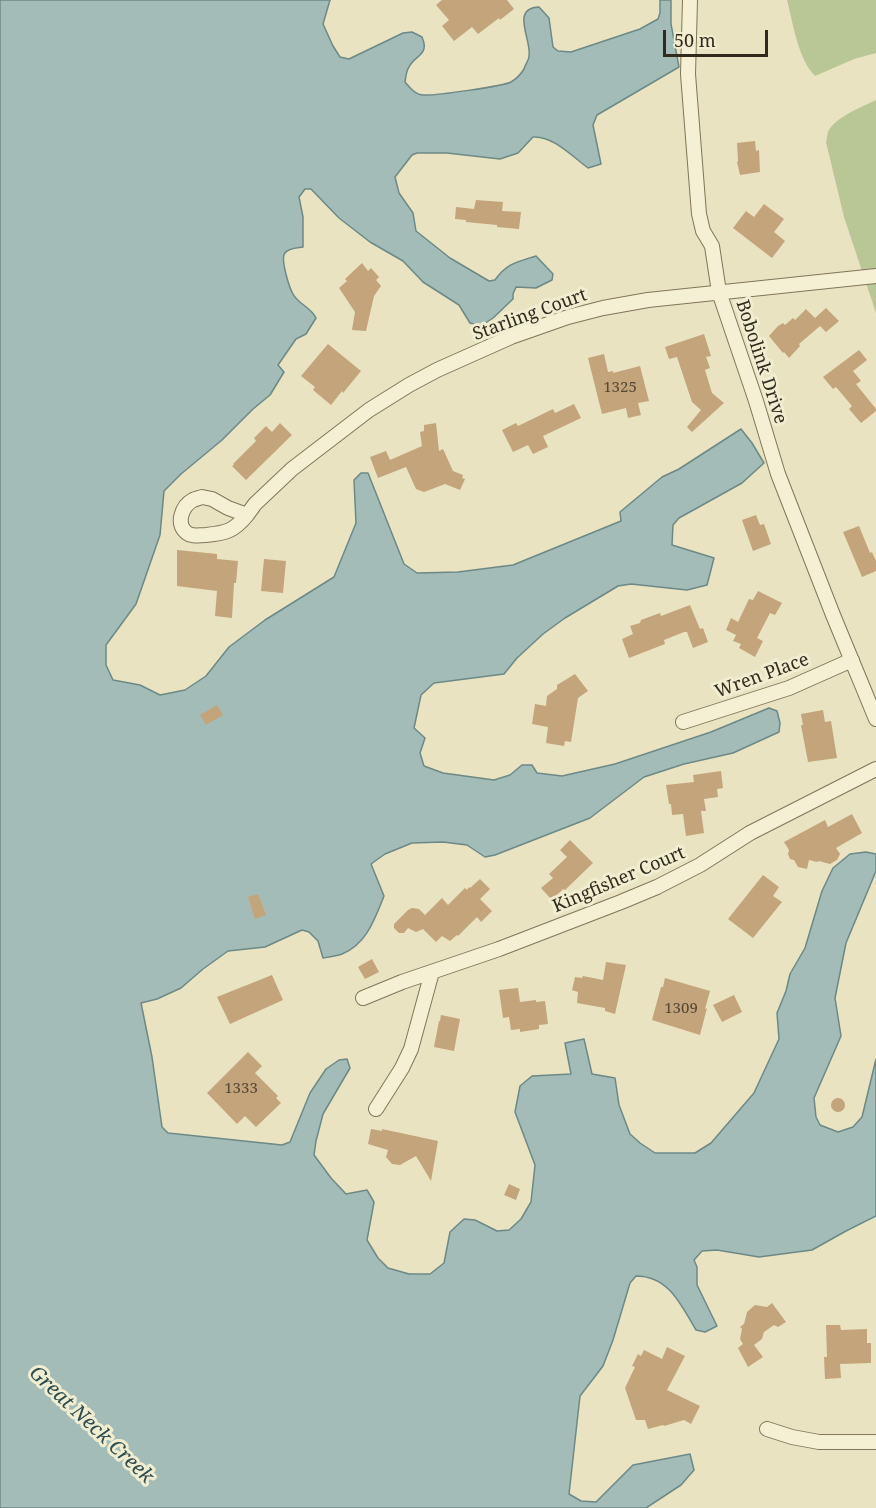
<!DOCTYPE html>
<style>
body{margin:0}
#map{position:relative;width:876px;height:1508px;overflow:hidden;background:#e9e3c1;font-family:"Noto Serif",serif}
canvas{display:block}
.scale{position:absolute;left:663px;top:30px;width:105px;height:27px;box-sizing:border-box;border:3px solid #322a1d;border-top:0;padding-left:8px;font-size:18px;line-height:21px;white-space:nowrap;color:#322a1d;-webkit-text-stroke:4px #f1edd0;paint-order:stroke}
</style>
<div id="map">
<canvas width="876" height="1508"></canvas>
<div class="scale">50 m</div>
</div>
<script>
const context = document.querySelector('canvas').getContext('2d');
context.lineJoin = 'round';
function paint(path, color) { context.fillStyle = color; context.fill(path, 'evenodd'); }
function strokePath(path, color, width, dash) { context.strokeStyle = color; context.lineWidth = width; context.lineCap = dash ? 'butt' : 'round'; context.setLineDash(dash || []); context.stroke(path); }
function drawText(font, color, halo, rows, align = 'center') {
  context.font = font + ' "Noto Serif",serif'; context.lineWidth = 6; context.setLineDash([]); context.textBaseline = 'middle'; context.strokeStyle = halo; context.fillStyle = color; for (const [text, x, y, turn = 0] of rows) {
    context.save(); context.translate(x, y); context.rotate((+turn || 0) * Math.PI / 180); context.textAlign = isNaN(turn) ? turn : align; if (halo) context.strokeText(text, 0, 0); context.fillText(text, 0, 0); context.restore();
  }
}
paint(new Path2D(`
 M787 0H876V53L854 59 815 76C798 59 793 23 787 0Z
 M876 100V313L844 217 826 142C827 139 827 135 828 132 835 117 862 107 876 100Z`), '#b9c696');
const water = new Path2D(`
 M0 0H330L323 24 333 46 340 57 349 59 403 33 412 32 422 37C430 55 415 55 409 67 406 71 406 77 405 82 410 88 416 95 423 95 434 96 504 86 511 82 516 79 521 74 524 69 525 65 529 60 529 56 532 40 510 8 539 7L549 18 553 47 558 51 571 52 640 29 658 19 660 13V0H671V24L679 67 597 115 593 125 601 164 588 168C573 157 552 135 533 137L518 153 500 159 447 153H417L412 155 395 177 399 193 413 213 416 231 450 258 489 281 495 280C507 263 517 262 536 256L553 274 552 280 536 288 516 287 513 294V299L493 318 481 326 470 323 459 305 423 282 403 261 370 242 339 218 311 189H305L299 197 303 217V247C297 248 288 248 285 253 280 258 289 287 293 294 298 304 311 307 316 318L306 334 296 339 278 365 284 372 270 395 253 409 222 440 181 474 164 491 160 535 136 604 106 645V665L113 680 140 685 160 695 185 690 206 676 229 647 265 620 334 577 356 523 354 480 361 473H368L404 564 417 573 458 572 513 565 621 521 620 512 662 477 679 469 741 429 752 443 764 463 742 483 679 518 673 525 672 545 714 558 707 585 687 590 631 584 618 586 565 618 543 634 517 658 504 674 434 683 421 695 414 728 425 738 420 753 424 766 443 773 494 780 510 775 522 765H532L537 773 562 776 615 764 711 732 769 708 777 711 780 723 779 732 733 753 684 764 644 777 590 818 495 855 485 857 467 845 443 842 412 843 385 854 371 864 384 896C375 918 367 944 342 954 336 956 329 957 323 958L318 941 309 932 302 930 265 947 228 951 203 969 181 988 157 999 141 1003 152 1057 162 1127 168 1133 282 1145 290 1142 310 1093 326 1069 339 1060 347 1059 350 1068 323 1114 316 1141 314 1155 331 1178 346 1194 367 1190 374 1202 367 1240 378 1258 388 1268 409 1274H430L444 1263 450 1232 464 1219 475 1220 497 1231 509 1230 521 1219 531 1202 535 1165 515 1112 520 1086 532 1076 571 1074 565 1043 584 1039 592 1074 615 1078 619 1105 630 1134 640 1143 655 1153H695L711 1143 754 1093 779 1039 777 1013 786 991 790 974 805 948 822 891 833 868 850 854 866 852 876 854V871L846 943 835 998 841 1036 814 1098 816 1117 820 1125 838 1132 853 1127 862 1117 876 1059V1216L846 1231 812 1250 759 1257 717 1250 702 1251 694 1260 697 1267V1285L717 1326 705 1332 696 1330C681 1305 669 1276 636 1276L630 1283 613 1340 603 1366 580 1396 569 1494 581 1501 596 1502 633 1465 690 1454 694 1470 681 1485 646 1508H0Z`);
paint(water, '#a3bcb8');
strokePath(water, '#6c8986', 1.5);
paint(new Path2D(`
 M442 0H507L514 9 500 20 499 18 478 34 472 27 454 41 442 26 449 20 436 5Z
 M755 141 756 151 759 150 760 172 740 175 737 162 738 161 737 143Z
 M476 200 503 202 502 211 521 212 519 229 497 227V225L466 222V220L455 219 456 207 474 209Z
 M764 204 784 219 774 232 785 241 772 258 733 228 746 211 754 217Z
 M362 263 368 271 371 268 379 277 376 280 381 286 374 296 366 331 352 330 355 312 339 288 347 281 345 279Z
 M826 308 839 321 826 332 820 326 799 344 800 346 789 358 784 352 783 353 769 336 778 326 783 323 785 325 793 318 795 320 806 309 815 318Z
 M704 334 711 356 706 357 710 368 705 370 712 393 724 403 692 432 687 427 701 410 692 402 677 357 669 359 665 347Z
 M328 344 361 371 343 393 342 391 331 405 313 390 315 387 301 376Z
 M859 350 867 360 853 371 861 381 856 384 876 409V411L861 423 849 409 852 406 836 387 833 389 823 377Z
 M604 354 608 372 613 371V373L640 366 649 401 638 403 641 415 628 418 626 408 602 414 588 358Z
 M574 404 581 418 543 436 548 447 533 454 528 445 513 452 502 430 516 423 518 426 553 409 555 413Z
 M280 423 292 435 246 480 232 466 234 465 233 464 256 441 254 438 266 426 272 432Z
 M436 423 439 451 443 449 453 471 463 475 462 478 465 479 460 490 445 484 424 492 416 489 406 467 378 478 370 457 386 451 390 460 422 446 420 432 424 431V425Z
 M756 515 760 525 764 524 771 544 753 551 742 520Z
 M859 526 870 553 872 552 876 561V571L862 577 843 532Z
 M177 550 217 554V559L238 561 236 583H234L232 618 215 616 217 591 177 586Z
 M264 559 286 561 283 593 261 591Z
 M758 591 782 603 775 615 770 613 757 638 763 641 755 657 739 648 741 644 733 641 736 635 726 630 731 618 738 622 749 599 753 600Z
 M690 605 700 629 703 628 708 642 693 648 687 632H684L664 640 665 644 629 658 622 639 633 634 630 626 640 623 641 620 660 613 661 616Z
 M575 674 588 691 578 698 571 742 565 741 564 746 546 743 548 727 532 724 535 704 546 706 547 696 557 689V685Z
 M217 705 223 715 206 725 200 715Z
 M823 710 825 722 831 721 837 758 808 762 801 725H803L801 714Z
 M721 771 723 788 717 789 718 797 704 799 706 811H701L704 833 686 836 683 814 672 815 671 804H669L666 785 694 782 693 775Z
 M852 814 862 833 836 848 840 854 837 860 830 864 819 861 817 862 809 860 807 869 798 867 794 860 790 859 788 854 789 850 784 842 825 820 828 827Z
 M570 840 593 863 565 890 563 889 552 900 541 888 553 878 549 874 567 857 560 850Z
 M763 875 779 887 773 896 782 902 753 938 728 919Z
 M480 879 490 889 480 899 492 911 481 922 477 917 458 936 457 935 450 941 442 936 436 942 423 929 416 932 408 928 404 933H399L394 928V924L408 910 412 908 419 909 425 915 442 898 448 905 465 888 467 890 469 887 470 888Z
 M258 894 266 915 255 919 248 897Z
 M372 959 379 972 365 979 358 967Z
 M606 962 626 965 615 1014 605 1011V1008L577 1003 578 992 572 990 575 977 582 978 583 976 603 980Z
 M272 975 283 1000 230 1024 217 997Z
 M665 978 710 991 705 1009 707 1008 700 1035 652 1020 661 987H663Z
 M518 988 520 1002 536 1000V1002L545 1001 548 1024 539 1025V1029L520 1032V1029L511 1030 509 1017 503 1018 499 990Z
 M734 995 742 1012 722 1022 713 1005Z
 M441 1015 460 1019 454 1051 434 1047 439 1021H440Z
 M248 1052 262 1066 255 1073 278 1096 276 1098 281 1103 256 1127 245 1116 237 1124 207 1093Z
 M831 1105a7 7 0 1 1 14 0a7 7 0 1 1-14 0Z
 M371 1129 382 1131V1129L438 1141 431 1181 416 1156 400 1165 392 1164 386 1157 388 1150 368 1144Z
 M509 1184 520 1189 516 1200 504 1195Z
 M772 1303 786 1322 778 1327 774 1325 764 1332 762 1339 754 1345 763 1357 748 1367 738 1348 743 1344 740 1339 742 1329 740 1327 744 1324 747 1312 755 1305 767 1307Z
 M826 1325H840L841 1330 867 1329V1343H871V1363L840 1364 841 1378 825 1379 824 1357H827Z
 M667 1347 685 1356 667 1390 700 1406 691 1424 684 1420 664 1426 663 1425 648 1429 645 1420H636L625 1388 635 1367 632 1366 638 1354 641 1356 644 1350 662 1359Z`), '#c4a47a');
const minor = new Path2D(`
 M690 0 688 74 699 214 703 231 712 246 719 292 756 401 778 474 833 615 876 719
 M202 497 212 499 228 508 247 515C234 531 226 533 206 535 199 535 192 537 187 533 175 524 182 506 193 500 195 499 199 498 202 497Z
 M247 515 255 504 292 469 369 410 409 385 437 370 511 337 568 317 603 308 648 300 876 276
 M683 722 789 688 852 660
 M363 998 402 982 499 949 621 902 657 887 700 865 750 833 876 769
 M376 1109 402 1068 411 1049 432 972
 M767 1429 792 1437 819 1442H876`);
strokePath(minor, '#81755a', 16);
strokePath(minor, '#f5f0d3', 14);
drawText('15px', '#564834', null, [
 ["1325",620,388],
 ["1309",681,1009],
 ["1333",241,1089]
]);
drawText('18px', '#322a1d', '#f1edd0', [
 ["Starling Court",530,315,-20],
 ["Bobolink Drive",761,362,72],
 ["Wren Place",762,676,-20],
 ["Kingfisher Court",619,880,-23]
]);
drawText('italic 20px', '#2e4d50', '#f1edd0', [
 ["Great Neck Creek",91,1425,43]
]);
</script>
